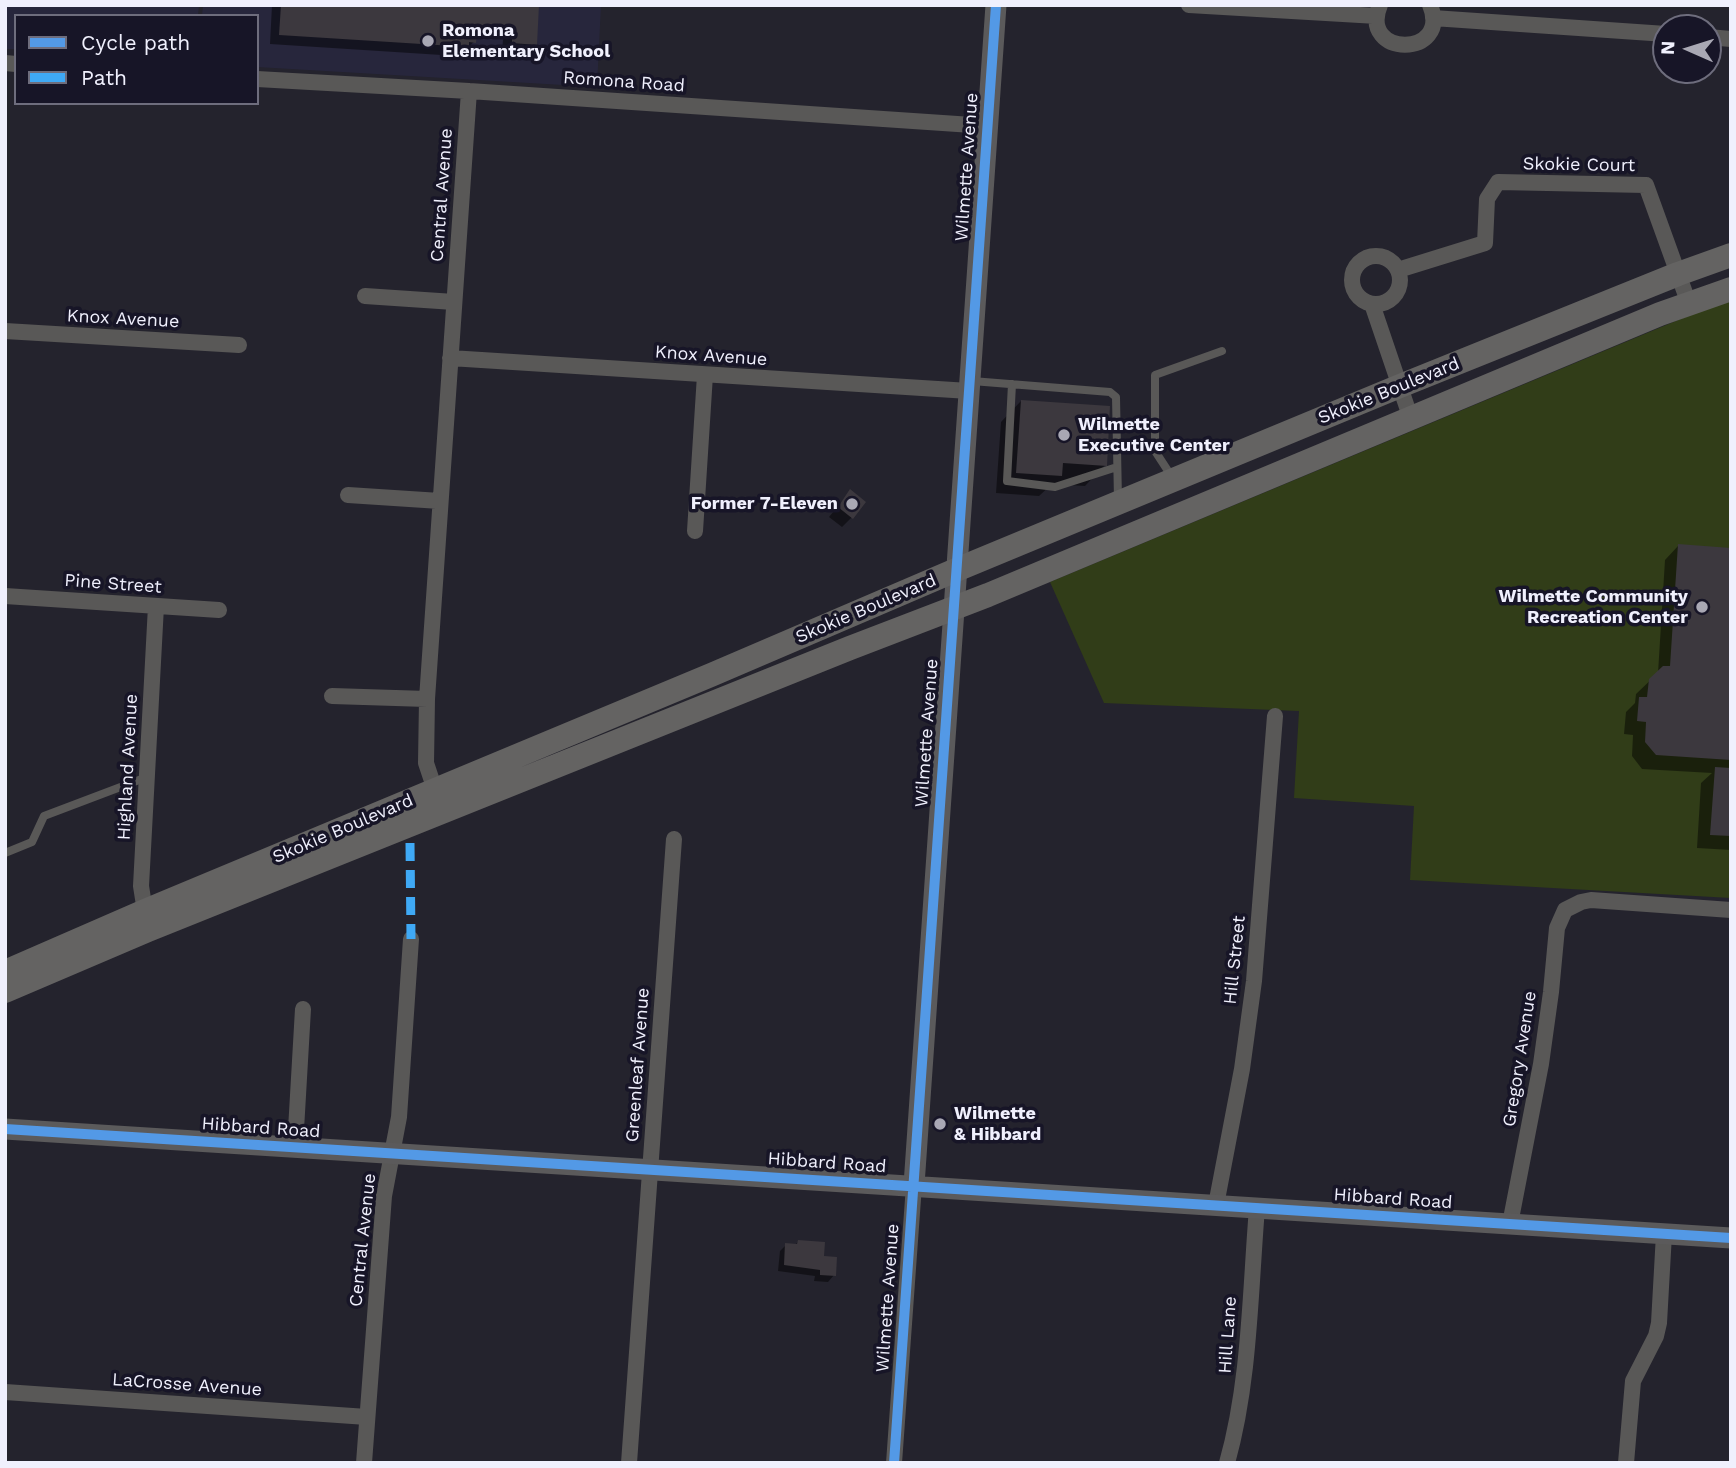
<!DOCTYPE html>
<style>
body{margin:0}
#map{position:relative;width:1736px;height:1468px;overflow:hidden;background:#24232d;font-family:"Work Sans",sans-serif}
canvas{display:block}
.frame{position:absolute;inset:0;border:7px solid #f0f0fd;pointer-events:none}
.legend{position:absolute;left:14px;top:14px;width:245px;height:91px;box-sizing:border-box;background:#171527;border:2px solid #6e6d7d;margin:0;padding:9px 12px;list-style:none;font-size:21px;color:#f0f0fd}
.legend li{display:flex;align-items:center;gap:14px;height:35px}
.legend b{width:35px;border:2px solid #6e6d7d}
.north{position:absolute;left:1652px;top:14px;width:70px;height:70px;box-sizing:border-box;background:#171527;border:2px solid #6e6d7d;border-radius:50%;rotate:273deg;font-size:19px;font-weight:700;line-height:28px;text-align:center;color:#f0f0fd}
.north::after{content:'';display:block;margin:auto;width:24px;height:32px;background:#a9a8b4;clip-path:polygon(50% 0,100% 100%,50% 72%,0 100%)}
</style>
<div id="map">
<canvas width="1736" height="1468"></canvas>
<div class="frame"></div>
<ul class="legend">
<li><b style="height:9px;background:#5399e6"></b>Cycle path</li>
<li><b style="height:9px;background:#3fa9f5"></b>Path</li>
</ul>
<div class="north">N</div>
</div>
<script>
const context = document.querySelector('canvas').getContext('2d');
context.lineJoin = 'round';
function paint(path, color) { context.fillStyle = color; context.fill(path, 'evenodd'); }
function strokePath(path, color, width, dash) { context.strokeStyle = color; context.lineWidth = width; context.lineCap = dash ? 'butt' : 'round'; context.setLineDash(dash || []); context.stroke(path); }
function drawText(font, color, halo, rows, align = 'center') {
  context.font = font + ' "Work Sans",sans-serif'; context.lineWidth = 7; context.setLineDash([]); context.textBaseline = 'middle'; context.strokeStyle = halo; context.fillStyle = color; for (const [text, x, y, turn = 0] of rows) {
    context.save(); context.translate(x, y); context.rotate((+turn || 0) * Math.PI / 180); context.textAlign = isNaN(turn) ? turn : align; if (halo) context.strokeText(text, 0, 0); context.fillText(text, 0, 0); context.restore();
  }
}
paint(new Path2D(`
 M5 5H199L198 16H16V49H5Z
 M203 5H601L597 87 257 67V16H202Z`), '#27263c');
paint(new Path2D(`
 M1731 298V898L1410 880 1414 806 1294 798 1299 711 1104 703 1050 582Z`), '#313d18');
paint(new Path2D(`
 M272 5H537L535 44 525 54 502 53 503 39 475 38 474 42 457 56 270 44Z
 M1021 401 1105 465 1085 486 1052 484 1039 496 996 493 1001 422Z
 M850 492 852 517 842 527 829 517Z
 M1678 546 1731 549V850L1697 848 1701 783 1712 773 1642 769 1632 756 1633 735 1624 734 1626 712 1635 703 1636 694 1658 673 1665 560Z
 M798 1242 822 1257 834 1275 828 1282 814 1281 815 1276 778 1271 780 1251 786 1245H795Z`), '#0007');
paint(new Path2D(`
 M281 5H539L537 45 512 43V30L477 28 476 43 469 42V47L279 35Z
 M1021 400 1110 406 1107 466 1063 463 1062 476 1016 473Z
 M850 489 866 502 853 519 838 507Z
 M1678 544 1731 548V760L1656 755 1645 742 1646 722 1637 721 1639 697H1647L1649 679 1663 666H1670Z
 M1715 767 1731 768V836L1710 835Z
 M798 1240 825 1242 824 1256 837 1257 836 1276 820 1275V1270L784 1265 785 1243 797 1244Z`), '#3c383e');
strokePath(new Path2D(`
 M972 381 1110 392 1116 397 1118 500
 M1012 384 1007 481 1055 487 1117 467
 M1172 477 1155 451V375L1222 351
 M5 853 32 842 44 816 147 777`), '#595857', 8);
strokePath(new Path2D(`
 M1189 5 1377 16
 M1380 5C1358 58 1452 58 1430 5
 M1433 18 1666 34
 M1708 37 1731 39
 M5 63 16 64
 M257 79 469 91 987 126
 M1352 280a24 24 0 1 1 48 0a24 24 0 1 1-48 0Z
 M1398 270 1485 243 1487 199 1498 182 1646 185 1689 304
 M365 296 454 302
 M1372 304 1411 419
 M5 331 239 345
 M450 358 969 391
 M348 495 440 501
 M695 531 705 375
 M5 596 219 610
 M332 696 427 699
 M438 799 426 763 427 699 469 91
 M146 918 141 886 156 606
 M295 1147 303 1009
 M1216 1205 1242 1069 1254 981 1275 716
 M1510 1224 1541 1064 1551 992 1557 928 1565 910 1581 902 1591 900 1731 910
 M5 1392 367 1417
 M364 1463 384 1196 399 1117 411 939
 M629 1463 674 839
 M894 1463 914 1185
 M1227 1463C1250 1381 1250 1293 1257 1208
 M1626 1463 1633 1381 1656 1336 1659 1323 1664 1234`), '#595857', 16);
strokePath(new Path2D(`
 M5 1129 1731 1238
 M914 1185 996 5`), '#5b5a5b', 21);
strokePath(new Path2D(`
 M5 972 145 911 711 675 956 570 1400 386 1678 274 1731 255
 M5 991 148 930 850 648 988 595 1660 314 1731 289`), '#646362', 24);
strokePath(new Path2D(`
 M410 843 411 939`), '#3fa9f5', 9, [18, 9]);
strokePath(new Path2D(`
 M5 1129 1731 1238
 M894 1463 996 5`), '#5399e6', 10);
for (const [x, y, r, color] of [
 [428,41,7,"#a9a8b4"],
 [1064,435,7,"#a9a8b4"],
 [852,504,7,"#a9a8b4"],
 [1702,607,7,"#a9a8b4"],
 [940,1124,7,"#a9a8b4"]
]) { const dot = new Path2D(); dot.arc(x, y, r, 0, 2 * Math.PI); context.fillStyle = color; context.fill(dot); strokePath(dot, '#171527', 2.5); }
drawText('bold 18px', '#f0f0fd', '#171527', [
 ["Romona",442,31],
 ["Elementary School",442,52],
 ["Wilmette",1078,425],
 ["Executive Center",1078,446],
 ["Former 7-Eleven",838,504,"right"],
 ["Wilmette Community",1688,597,"right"],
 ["Recreation Center",1688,618,"right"],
 ["Wilmette",954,1114],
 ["& Hibbard",954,1135]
], 'left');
drawText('18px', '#f0f0fd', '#171527', [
 ["Romona Road",624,82,4],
 ["Skokie Court",1579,165,1],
 ["Wilmette Avenue",967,167,-86],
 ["Central Avenue",442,195,-86],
 ["Knox Avenue",123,319,3],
 ["Knox Avenue",711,356,4],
 ["Skokie Boulevard",1389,391,-22],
 ["Pine Street",113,584,4],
 ["Skokie Boulevard",866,609,-23],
 ["Wilmette Avenue",927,733,-86],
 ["Highland Avenue",128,767,-87],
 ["Skokie Boulevard",343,829,-23],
 ["Hill Street",1235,960,-84],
 ["Gregory Avenue",1520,1059,-81],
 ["Greenleaf Avenue",638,1065,-86],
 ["Hibbard Road",261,1128,4],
 ["Hibbard Road",827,1163,4],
 ["Hibbard Road",1393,1199,4],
 ["Central Avenue",363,1240,-84],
 ["Wilmette Avenue",888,1298,-86],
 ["Hill Lane",1228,1335,-86],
 ["LaCrosse Avenue",187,1385,4]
]);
</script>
